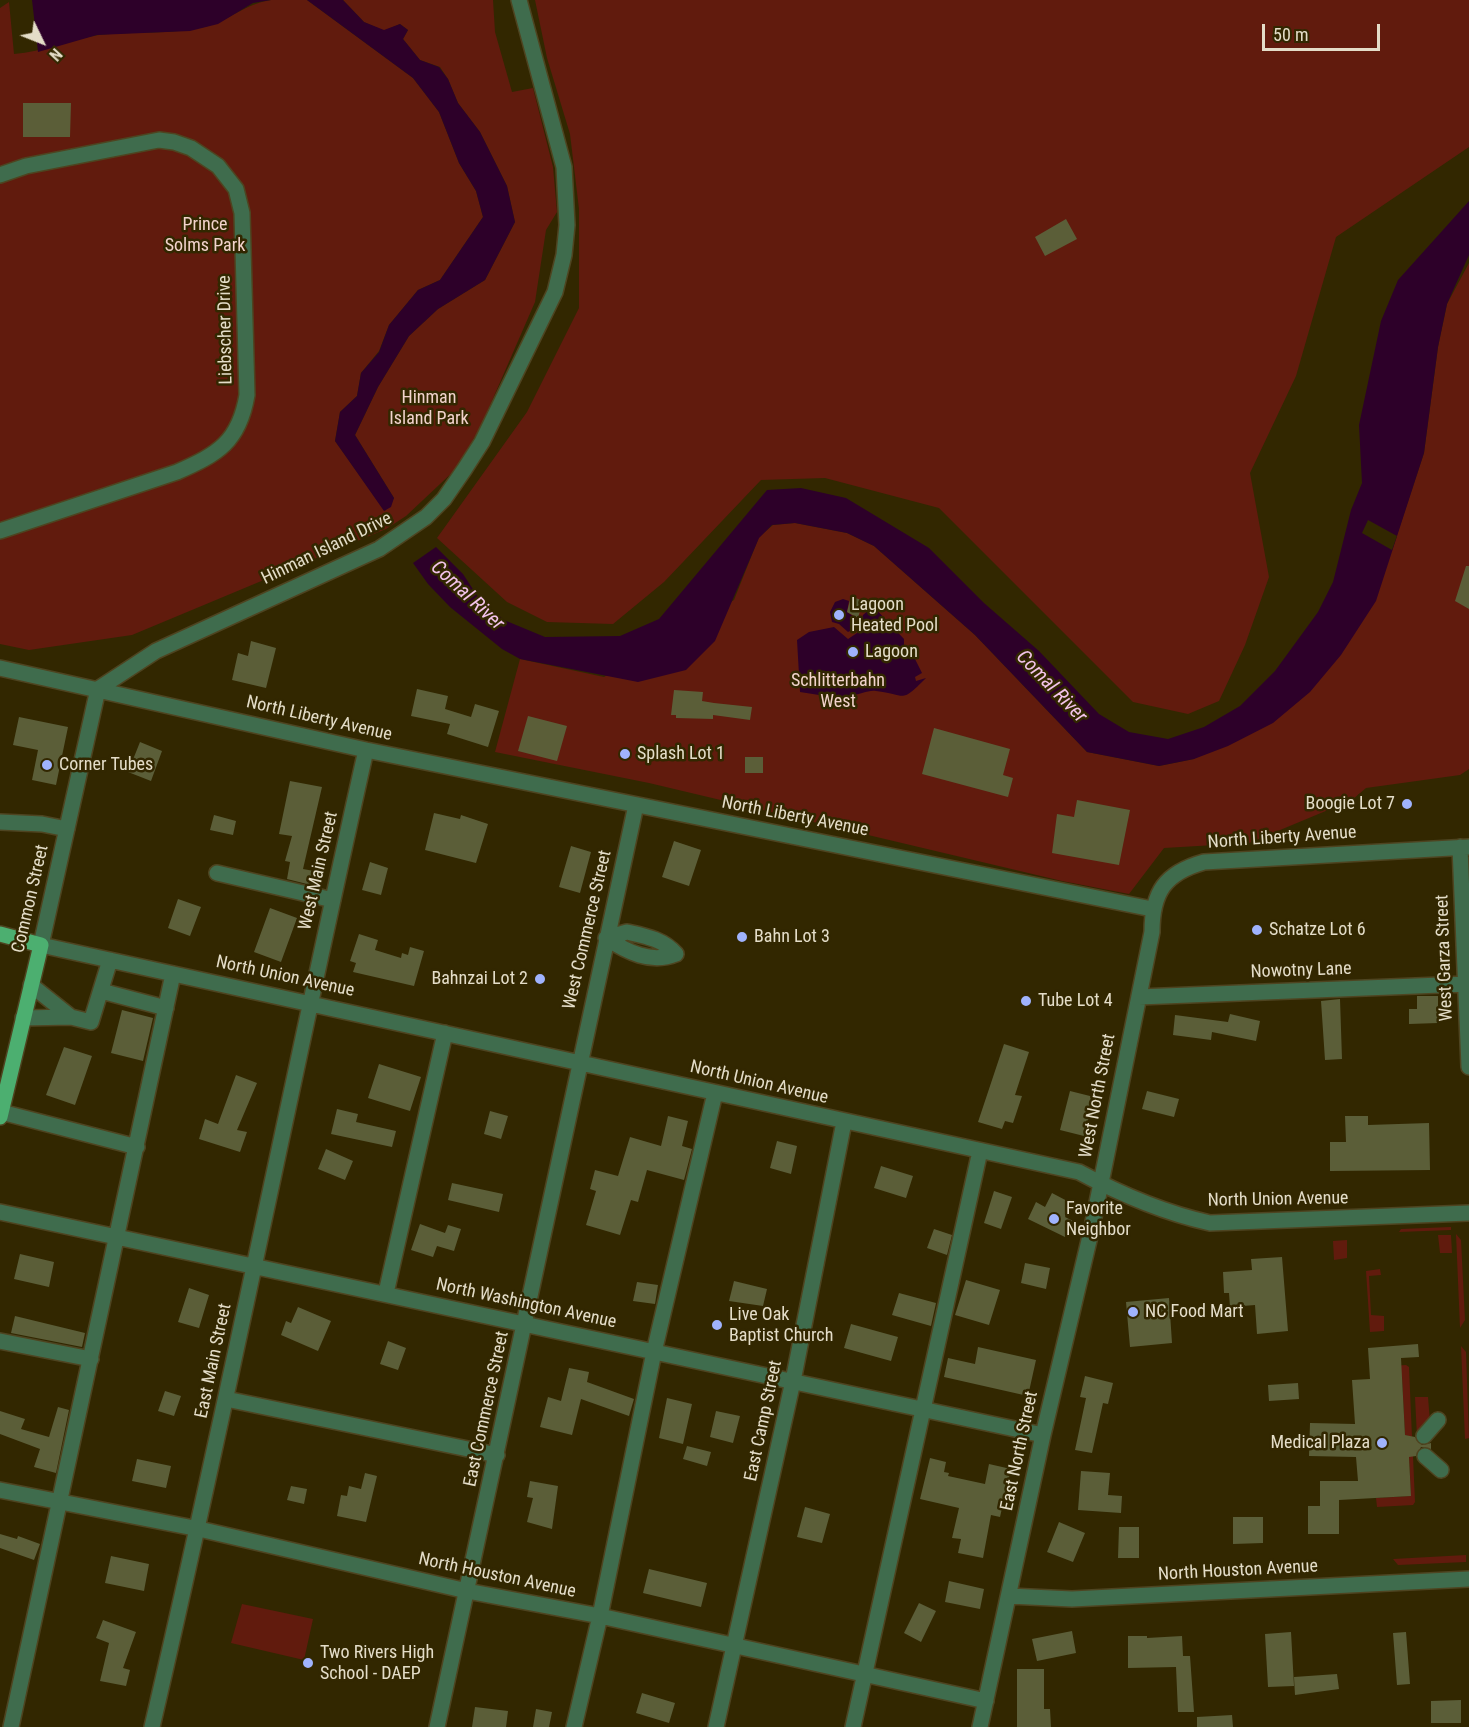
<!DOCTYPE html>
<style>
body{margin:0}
#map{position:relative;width:1469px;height:1727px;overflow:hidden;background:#322700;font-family:"Roboto Condensed",sans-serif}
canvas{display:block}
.north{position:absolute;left:12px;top:12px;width:60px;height:60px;-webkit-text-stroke:4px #322700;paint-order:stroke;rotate:133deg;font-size:16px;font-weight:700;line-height:24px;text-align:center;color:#e4ddc8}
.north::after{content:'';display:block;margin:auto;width:21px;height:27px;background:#e4ddc8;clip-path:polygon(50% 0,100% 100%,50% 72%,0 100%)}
.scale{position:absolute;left:1262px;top:24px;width:118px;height:27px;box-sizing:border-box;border:3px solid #e4ddc8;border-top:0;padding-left:8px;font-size:18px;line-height:21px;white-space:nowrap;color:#e4ddc8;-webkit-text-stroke:4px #322700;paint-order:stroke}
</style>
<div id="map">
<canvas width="1469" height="1727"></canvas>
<div class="north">N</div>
<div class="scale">50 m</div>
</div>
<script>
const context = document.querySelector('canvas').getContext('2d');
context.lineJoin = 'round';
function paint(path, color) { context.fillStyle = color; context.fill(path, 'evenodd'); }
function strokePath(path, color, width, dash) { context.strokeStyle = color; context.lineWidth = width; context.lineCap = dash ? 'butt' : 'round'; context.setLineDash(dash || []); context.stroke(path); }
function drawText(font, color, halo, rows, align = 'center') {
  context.font = font + ' "Roboto Condensed",sans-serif'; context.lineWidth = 5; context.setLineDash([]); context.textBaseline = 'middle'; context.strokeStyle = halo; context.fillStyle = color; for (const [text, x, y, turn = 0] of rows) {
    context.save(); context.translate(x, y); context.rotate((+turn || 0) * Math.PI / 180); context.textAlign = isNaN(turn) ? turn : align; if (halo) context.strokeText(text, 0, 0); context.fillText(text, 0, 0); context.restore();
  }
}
paint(new Path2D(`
 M271 0H307L413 78 439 112 459 163 476 191 483 217 440 280 418 290 389 325 379 351 361 373 357 396 340 412 335 441 385 511 394 498 355 435 378 387 409 336 438 309 485 280 515 222 507 186 480 132 458 103 448 79 440 67 420 60 403 39 408 30 400 24 384 31 364 22 343 0H493L495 32 512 92 533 88 553 167 557 212 546 230 535 302 481 426 456 469 406 516 386 529 132 635 29 650 0 644V8L9 2 14 54C43 52 70 39 99 35 133 31 171 35 204 27 228 21 245 4 271 0Z
 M535 0H1469V147L1336 237 1296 376 1250 473 1269 577 1245 645 1219 701 1188 714 1133 702 939 508 825 478 761 480 664 582 613 624 547 622 507 602 437 538 527 412 579 308V209L570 134 547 58Z
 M1469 263V769L1460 775 1366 788 1352 800 1249 843 1164 848 1129 894 1062 881 649 783 495 752 520 659 604 677 734 600 759 537 773 525 795 523 847 533 874 546 975 635 1087 752 1159 766 1194 759 1392 550 1424 453 1438 347 1447 304Z
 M1451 1227V1230L1399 1232 1401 1229Z
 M1456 1234 1461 1240 1465 1320 1460 1328Z
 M1438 1235H1451L1452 1253H1440Z
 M1347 1240V1258L1334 1260 1333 1241Z
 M1380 1269 1381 1275 1369 1276 1371 1315 1384 1316V1331L1370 1332 1366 1271Z
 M1461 1346 1466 1352 1469 1438 1465 1439Z
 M1406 1365 1409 1367 1412 1437 1405 1435 1402 1377 1391 1366Z
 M1415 1397H1428L1430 1422 1417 1437Z
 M1409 1456H1413L1415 1502 1413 1505 1377 1507 1376 1498 1411 1496Z
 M1466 1555V1562L1398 1565 1393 1559Z
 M242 1604 313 1619 304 1660 231 1643Z`), '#611b0d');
paint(new Path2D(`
 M32 0H271L253 3 218 24 190 31 97 35 38 52Z
 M307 0H343L364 22 384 30 400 24 408 30 403 39 420 60 439 67 448 79 458 103 480 132 507 186 515 222 485 280 438 309 409 336 378 387 355 435 394 498 391 507 384 511 335 441 340 412 357 396 361 373 379 352 389 325 418 290 440 280 483 217 476 191 459 163 439 112 413 78Z
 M1469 201V255L1447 304 1438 347 1424 453 1376 601 1341 655 1310 692 1273 723 1228 746 1194 759 1159 766 1087 752 975 635 874 546 847 533 795 523 772 525 759 538 715 641 686 670 638 682 520 659 502 649 450 607 428 584 413 563 436 547 463 574 480 600 504 620 545 637 620 636 659 619 767 490 801 488 846 498 929 548 984 603 1039 651 1099 714 1129 732 1168 739 1204 727 1240 706 1275 671 1318 612 1333 582 1351 510 1362 483 1359 425 1381 321 1398 280Z
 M843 599 849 601 847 612 857 619 852 630 848 632 839 624 832 622 830 612 835 602Z
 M873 606 904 639V647L913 655 922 673 915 677 916 681 926 678C900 704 908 695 876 691 867 690 861 695 852 695L851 700 800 692 797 640 809 632 834 627 848 639 857 633 863 615Z`), '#2d0029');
paint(new Path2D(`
 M1368 520 1397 536 1392 550 1362 533Z`), '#322700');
paint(new Path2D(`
 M23 103H71L70 137H23Z
 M1066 219 1077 239 1045 256 1035 237Z
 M1466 566H1469V609L1455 601Z
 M851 596 863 601 858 618 847 612Z
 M251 641 276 648 266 688 232 680 238 653 248 656Z
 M417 689 448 696 445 709 471 717 475 704 499 711 488 747 447 734 450 724 411 716Z
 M674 690 703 692 702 701 714 703 752 707 750 720 713 715V719L676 718V715H671Z
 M528 716 567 726 557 761 518 751Z
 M19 717 68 727 56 785 32 780 38 750 13 745Z
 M934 728 1010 749 1003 775 1013 778 1008 797 922 774Z
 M140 742 162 751 151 781 128 772Z
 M745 757H763V773H745Z
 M290 781 322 787 303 869 314 871 311 885 287 879 290 862 285 861 292 836 279 834Z
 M1077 800 1130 810 1119 865 1052 853 1057 814 1074 817Z
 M434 813 460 819 461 815 488 824 476 863 425 850Z
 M214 815 236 821 233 835 210 830Z
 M674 841 701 850 689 886 662 877Z
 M571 846 591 852 580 893 559 887Z
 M370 862 388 868 381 895 362 890Z
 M178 899 201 907 190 936 168 928Z
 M270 908 297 918 281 962 254 952Z
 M359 934 378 940 375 950 401 958 402 953 408 955 410 947 424 951 414 986 353 972 356 963 350 961Z
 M1417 996H1438V1023L1409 1024V1009H1417Z
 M1340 999 1342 1059 1325 1060 1321 1001Z
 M122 1010 153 1018 143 1061 111 1053Z
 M1230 1014 1260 1021 1256 1041 1212 1032 1211 1040 1173 1035 1175 1015 1228 1022Z
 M1004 1044 1029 1052 1015 1095 1022 1096 1013 1123 1005 1121 1002 1129 978 1122Z
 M64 1047 92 1056 75 1105 46 1095Z
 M379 1064 421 1077 410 1111 368 1098Z
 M236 1075 257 1083 237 1130 247 1132 240 1152 199 1139 205 1119 218 1124Z
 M1070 1091 1094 1097 1084 1136 1060 1130Z
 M1147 1091 1179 1099 1174 1117 1142 1109Z
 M337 1109 358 1114 356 1122 396 1131 392 1147 331 1134Z
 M490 1111 508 1116 501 1139 484 1134Z
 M668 1116 688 1121 682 1146 692 1149 684 1180 647 1170 638 1202 631 1200 620 1235 586 1225 596 1191 590 1189 595 1170 618 1176 630 1137 661 1146Z
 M1345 1116H1368V1125L1429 1123 1430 1170 1330 1171V1142H1346Z
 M777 1141 797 1146 791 1174 770 1168Z
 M326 1149 353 1161 345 1180 318 1169Z
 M881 1166 913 1176 906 1198 874 1188Z
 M452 1183 503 1194 499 1212 448 1200Z
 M994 1191 1012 1197 1001 1229 984 1223Z
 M1052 1193 1071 1203 1065 1217 1073 1221 1065 1237 1028 1219 1036 1202 1045 1207Z
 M420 1224 445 1233 448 1225 461 1229 454 1251 437 1246 433 1257 411 1250Z
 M934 1229 952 1235 947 1255 927 1248Z
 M20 1254 54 1262 49 1287 14 1279Z
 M1282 1257 1288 1331 1257 1334 1255 1305 1230 1307 1229 1293H1224L1223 1272 1252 1270 1251 1259Z
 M1025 1263 1050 1268 1046 1289 1021 1283Z
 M966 1280 1000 1290 989 1325 955 1315Z
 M734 1281 767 1289 763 1306 729 1301Z
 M637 1282 658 1285 655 1304 633 1301Z
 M189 1288 209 1295 199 1328 178 1322Z
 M899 1293 936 1303 931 1326 892 1315Z
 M1169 1298 1172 1343 1130 1347 1126 1302Z
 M298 1307 331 1321 318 1351 281 1335 286 1321 291 1323Z
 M15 1316 85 1333 82 1347 11 1333Z
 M851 1324 898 1337 891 1361 844 1348Z
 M388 1341 406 1348 398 1370 380 1364Z
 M1418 1344 1419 1357 1401 1358 1405 1435 1415 1437 1422 1445 1431 1443V1449L1421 1447 1416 1456 1409 1457 1411 1496 1339 1500V1534H1308V1506H1320V1481H1358L1356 1457 1309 1456 1310 1423 1355 1424 1352 1380 1370 1379 1368 1348Z
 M978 1347 1036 1360 1028 1396 944 1377 948 1358 975 1364Z
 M569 1368 589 1372 587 1382 634 1399 629 1416 581 1399 572 1435 540 1427 548 1397 561 1401Z
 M1085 1376 1113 1383 1108 1404 1103 1403 1092 1453 1075 1450 1086 1398 1080 1397Z
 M1298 1383 1299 1399 1269 1401 1268 1385Z
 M165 1391 181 1396 174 1416 158 1411Z
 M667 1398 692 1404 683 1444 659 1438Z
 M58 1407 69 1410 56 1473 34 1467 40 1449 0 1434V1411L25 1419 21 1429 49 1437Z
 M716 1411 740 1416 733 1443 710 1437Z
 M687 1446 711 1452 707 1466 683 1459Z
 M930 1458 946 1462 944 1472 949 1473 948 1476 985 1484 989 1464 1011 1469 1000 1517 991 1515 983 1558 958 1553 961 1539 952 1538 959 1508 920 1499Z
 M137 1459 171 1466 166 1488 132 1481Z
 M1081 1471 1110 1473 1108 1495 1122 1496 1121 1513 1078 1510Z
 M365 1473 377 1476 366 1522 337 1516 341 1495 347 1496 349 1486 361 1489Z
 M530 1481 558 1486 552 1529 527 1522 533 1498 527 1497Z
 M291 1486 307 1489 304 1504 287 1500Z
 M805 1507 830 1514 822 1543 797 1537Z
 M1233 1517H1263V1543L1233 1544Z
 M1059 1522 1085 1533 1073 1562 1047 1552Z
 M1119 1527H1139V1558H1118Z
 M0 1534 17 1539 18 1536 40 1544 34 1560 0 1548Z
 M111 1556 149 1564 144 1591 105 1583Z
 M649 1569 707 1583 701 1607 643 1593Z
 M949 1581 984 1589 980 1609 945 1602Z
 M919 1603 936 1611 921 1642 904 1633Z
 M103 1620 136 1632 123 1668 130 1670 126 1686 100 1681 109 1643 96 1638Z
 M1072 1631 1076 1653 1037 1661 1032 1639Z
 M1291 1632 1294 1686 1268 1687 1265 1634Z
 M1406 1632 1410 1684 1397 1685 1393 1633Z
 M1128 1636H1147V1638L1182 1636 1183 1656H1190L1194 1712H1178L1176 1667 1128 1668Z
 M1017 1669H1044V1709H1050L1051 1727H1017Z
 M1337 1674 1339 1689 1295 1695 1294 1677Z
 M642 1693 675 1703 669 1723 636 1713Z
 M1461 1700V1723H1431V1701Z
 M475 1707 508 1711 506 1727H472Z
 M536 1709 552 1712 549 1727H533Z
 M1232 1715 1233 1727H1197V1717Z`), '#5b5e38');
const minor = new Path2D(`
 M0 175 26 166 159 140 174 142 191 148 218 166 236 189 242 213 247 395C239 442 218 454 177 472L0 531
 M0 668 366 750 1152 909
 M98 689 41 945 1079 1172C1120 1194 1165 1213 1210 1223L1469 1213
 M98 689 156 651 379 549 426 517 444 499 464 470 482 442 555 292 564 255 567 225 564 167 519 0
 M0 822 42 824 67 829
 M1460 847 1469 1067
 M217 873 333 900
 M627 932C645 936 663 939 676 954 651 964 627 952 606 938Z
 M31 985 71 1017
 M101 991 166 1008
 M1139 997 1466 984
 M23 1018 71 1017 91 1022 110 960
 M1 1112 137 1147
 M0 1212 1043 1435
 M386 1293 445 1033
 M0 1341 91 1359
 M226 1399 497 1455
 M1424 1436 1438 1420
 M1425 1456 1441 1470
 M0 1490 199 1529 467 1591 600 1616 986 1701
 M1009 1596 1072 1599 1469 1579
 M11 1727 173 974
 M152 1727C228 1402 293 1075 366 750
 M437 1727 636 805
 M574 1727 600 1616 654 1352 715 1093
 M716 1727 793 1381 844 1122
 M853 1727 980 1151
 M980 1727 1043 1435 1091 1232 1152 932C1152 892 1165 873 1204 862L1469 847`);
const major = new Path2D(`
 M0 934 41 945 0 1117`);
strokePath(minor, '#4e4420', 18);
strokePath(major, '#4e4420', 18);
strokePath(minor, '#3f6c4d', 15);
strokePath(major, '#4caf70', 15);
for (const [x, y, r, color] of [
 [839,615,6,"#a0b3fd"],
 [853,652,6,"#a0b3fd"],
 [625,754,6,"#a0b3fd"],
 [47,765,6,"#a0b3fd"],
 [1407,804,6,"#a0b3fd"],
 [1257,930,6,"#a0b3fd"],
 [742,937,6,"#a0b3fd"],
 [540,979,6,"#a0b3fd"],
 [1026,1001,6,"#a0b3fd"],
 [1054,1219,6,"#a0b3fd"],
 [1133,1312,6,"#a0b3fd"],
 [717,1325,6,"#a0b3fd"],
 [1382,1443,6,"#a0b3fd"],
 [308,1663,6,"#a0b3fd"]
]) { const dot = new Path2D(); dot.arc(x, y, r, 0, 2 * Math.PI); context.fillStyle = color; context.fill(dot); strokePath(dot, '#322700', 2); }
drawText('18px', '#f2d3cc', '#322700', [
 ["Prince",205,225],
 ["Solms Park",205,246],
 ["Hinman",429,398],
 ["Island Park",429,419],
 ["Schlitterbahn",838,681],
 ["West",838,702]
]);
drawText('18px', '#e4ddc8', '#322700', [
 ["Liebscher Drive",226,330,-91],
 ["Hinman Island Drive",327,549,-26],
 ["North Liberty Avenue",319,719,13],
 ["North Liberty Avenue",795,817,11],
 ["North Liberty Avenue",1282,838,-4],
 ["West Main Street",319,871,-77],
 ["Common Street",31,899,-77],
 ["West Commerce Street",588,930,-77],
 ["West Garza Street",1445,958,-92],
 ["Nowotny Lane",1301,971,-2],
 ["North Union Avenue",285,977,12],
 ["North Union Avenue",759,1083,13],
 ["West North Street",1098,1096,-79],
 ["North Union Avenue",1278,1200,-1],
 ["North Washington Avenue",526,1304,12],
 ["East Main Street",214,1361,-78],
 ["East Commerce Street",487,1409,-78],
 ["East Camp Street",764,1421,-78],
 ["East North Street",1020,1451,-78],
 ["North Houston Avenue",1238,1571,-3],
 ["North Houston Avenue",497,1576,12]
]);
drawText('18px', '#e4ddc8', '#322700', [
 ["Lagoon",851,605],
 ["Heated Pool",851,626],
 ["Lagoon",865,652],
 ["Splash Lot 1",637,754],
 ["Corner Tubes",59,765],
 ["Boogie Lot 7",1395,804,"right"],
 ["Schatze Lot 6",1269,930],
 ["Bahn Lot 3",754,937],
 ["Bahnzai Lot 2",528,979,"right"],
 ["Tube Lot 4",1038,1001],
 ["Favorite",1066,1209],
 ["Neighbor",1066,1230],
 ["NC Food Mart",1145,1312],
 ["Live Oak",729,1315],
 ["Baptist Church",729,1336],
 ["Medical Plaza",1370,1443,"right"],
 ["Two Rivers High",320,1653],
 ["School - DAEP",320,1674]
], 'left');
drawText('italic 20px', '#f4c4eb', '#322700', [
 ["Comal River",467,596,43],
 ["Comal River",1051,687,46]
]);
</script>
